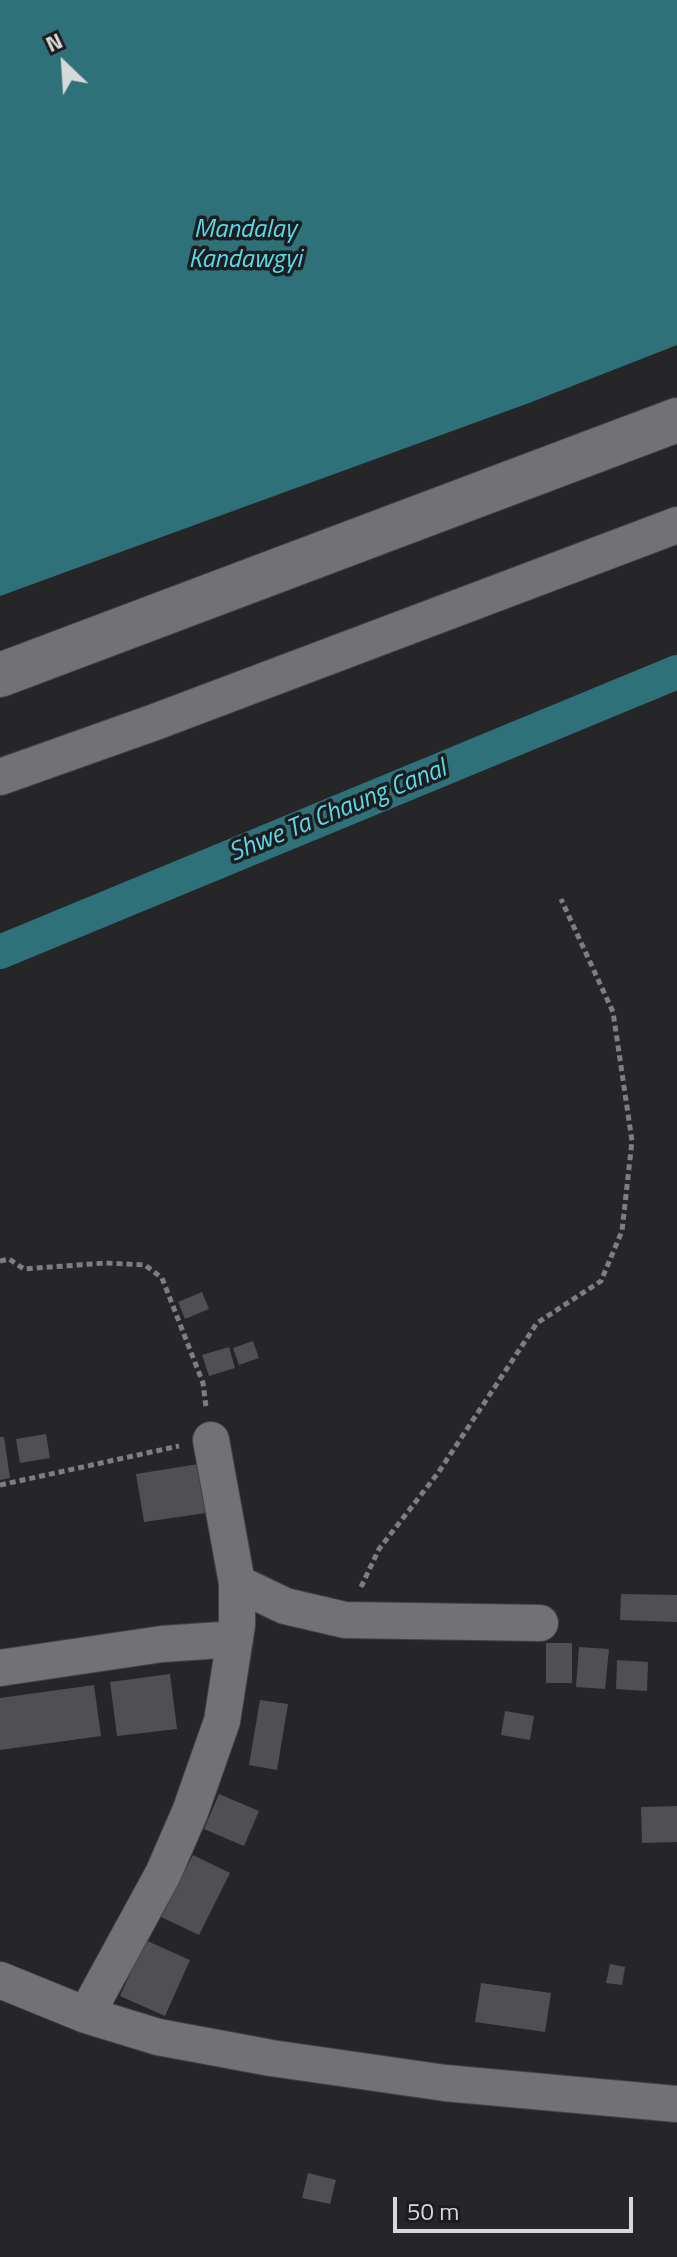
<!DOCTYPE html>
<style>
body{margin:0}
#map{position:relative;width:677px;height:2257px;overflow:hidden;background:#262629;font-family:"Titillium Web",sans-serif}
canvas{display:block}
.north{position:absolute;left:24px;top:24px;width:80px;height:80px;-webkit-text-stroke:6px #1d1d20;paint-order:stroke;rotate:335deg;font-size:22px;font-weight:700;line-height:32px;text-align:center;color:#d8d8da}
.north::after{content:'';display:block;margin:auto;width:28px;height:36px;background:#d8d8da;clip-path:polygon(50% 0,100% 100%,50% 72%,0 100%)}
.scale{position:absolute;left:393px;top:2197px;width:240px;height:36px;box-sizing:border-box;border:4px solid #d8d8da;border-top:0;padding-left:10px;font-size:24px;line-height:28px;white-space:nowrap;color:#d8d8da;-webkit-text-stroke:6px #1d1d20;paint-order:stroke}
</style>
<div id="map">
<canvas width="677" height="2257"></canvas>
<div class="north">N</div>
<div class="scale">50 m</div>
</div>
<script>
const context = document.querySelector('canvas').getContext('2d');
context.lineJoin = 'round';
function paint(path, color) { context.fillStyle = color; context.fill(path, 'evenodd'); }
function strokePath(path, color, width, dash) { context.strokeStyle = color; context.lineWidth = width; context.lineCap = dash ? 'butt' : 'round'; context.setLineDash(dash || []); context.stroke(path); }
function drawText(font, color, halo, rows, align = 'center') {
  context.font = font + ' "Titillium Web",sans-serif'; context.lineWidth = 7; context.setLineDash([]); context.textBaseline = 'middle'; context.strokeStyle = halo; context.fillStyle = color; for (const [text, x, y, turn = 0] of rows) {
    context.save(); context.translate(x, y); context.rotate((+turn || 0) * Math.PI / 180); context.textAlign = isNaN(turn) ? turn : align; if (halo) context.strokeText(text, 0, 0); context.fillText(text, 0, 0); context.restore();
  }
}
paint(new Path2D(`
 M0 0H677V345L529 403 0 596Z`), '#2e7179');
strokePath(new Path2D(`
 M0 952 677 672`), '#2e7179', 34);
paint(new Path2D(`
 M202 1292 209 1309 185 1319 178 1302Z
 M253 1341 259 1358 239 1365 233 1348Z
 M229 1347 235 1368 209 1376 202 1355Z
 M46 1434 50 1458 20 1463 16 1439Z
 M0 1437H4L10 1478 0 1480Z
 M205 1463 213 1512 144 1522 136 1474Z
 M621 1594 677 1595V1622L620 1620Z
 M546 1643H572V1683H546Z
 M579 1647 609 1649 605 1689 576 1687Z
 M617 1660 648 1662 647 1691 616 1689Z
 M170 1674 177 1729 117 1736 110 1682Z
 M94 1685 101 1736 0 1750V1698Z
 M260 1700 288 1704 277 1770 249 1765Z
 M505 1711 534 1716 530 1740 501 1735Z
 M219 1794 259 1811 244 1846 204 1829Z
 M677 1806V1842L642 1843 641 1807Z
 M193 1855 230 1873 199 1935 161 1917Z
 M145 1940 190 1960 165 2016 120 1996Z
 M610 1964 625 1967 622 1985 606 1983Z
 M481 1983 551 1993 545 2032 475 2022Z
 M308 2173 336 2180 330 2204 302 2198Z`), '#505054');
const street = new Path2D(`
 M0 777 155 722 677 525
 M237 1583 285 1606 345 1620 540 1623
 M0 1668 162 1644 235 1639
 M0 1980 86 2015 158 2037 271 2058 445 2083 677 2104
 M86 2015 163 1874 190 1812 222 1721 237 1625V1583L211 1440`);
const secondary = new Path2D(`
 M0 675 677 420`);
strokePath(street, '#434346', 38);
strokePath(secondary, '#434346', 46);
strokePath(new Path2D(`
 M0 1261 9 1259 24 1269 105 1263 145 1265 162 1278 203 1383 206 1407
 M0 1485 179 1446
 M361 1587 379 1549 438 1473 537 1323 601 1281 622 1231 632 1141 613 1012 561 899`), '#7e7e80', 5, [6, 4]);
strokePath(street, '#727276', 36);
strokePath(secondary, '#727276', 44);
drawText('italic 26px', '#59daeb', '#1d1d20', [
 ["Mandalay",245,231],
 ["Kandawgyi",245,261],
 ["Shwe Ta Chaung Canal",338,812,-22]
]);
</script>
